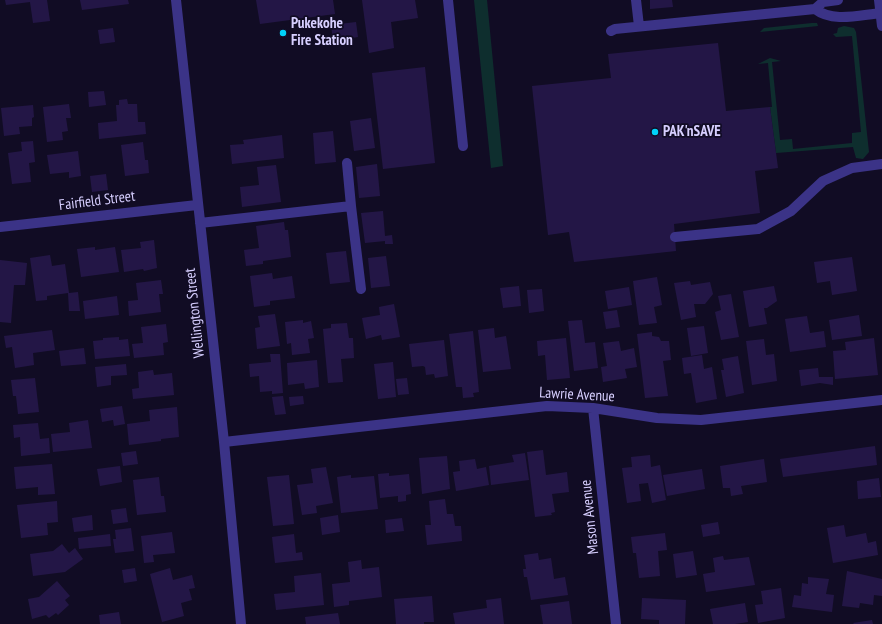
<!DOCTYPE html>
<style>
body{margin:0}
canvas{display:block;background:#110c24}
</style>
<canvas width="882" height="624"></canvas>
<script>
const context = document.querySelector('canvas').getContext('2d');
context.lineJoin = 'round';
function paint(path, color) { context.fillStyle = color; context.fill(path, 'evenodd'); }
function strokePath(path, color, width, dash) { context.strokeStyle = color; context.lineWidth = width; context.lineCap = dash ? 'butt' : 'round'; context.setLineDash(dash || []); context.stroke(path); }
function drawText(font, color, halo, rows, align = 'center') {
  context.font = font + ' "PT Sans Narrow",sans-serif'; context.lineWidth = 3.5; context.setLineDash([]); context.textBaseline = 'middle'; context.strokeStyle = halo; context.fillStyle = color; for (const [text, x, y, turn = 0] of rows) {
    context.save(); context.translate(x, y); context.rotate((+turn || 0) * Math.PI / 180); context.textAlign = isNaN(turn) ? turn : align; if (halo) context.strokeText(text, 0, 0); context.fillText(text, 0, 0); context.restore();
  }
}
paint(new Path2D(`
 M474 0H487L503 166 491 168Z
 M812 23H817L818 26 760 32 764 28Z
 M844 26 854 28 856 32 869 152 863 159 856 158 853 147 776 153 770 107H772L768 63 758 64 770 58 781 61 772 62 780 140 792 139 793 149 852 143V133L861 132 852 36 836 37 833 34 837 33 838 28Z`), '#0e2e2e');
paint(new Path2D(`
 M5 0H47L50 21 33 23 30 2 6 5Z
 M80 0H128L129 4 82 10Z
 M256 0H333L335 14 260 24Z
 M362 0H415L418 18 391 22 394 48 369 53Z
 M650 0H672L673 7 650 9Z
 M356 22 358 37 333 41 331 25Z
 M113 28 115 42 100 44 98 30Z
 M718 43 726 111 770 107 778 168 755 171 760 213 674 224 676 251 574 262 569 232 548 235 532 86 611 78 608 54Z
 M425 67 435 163 383 169 372 73Z
 M104 91 106 105 89 107 88 92Z
 M127 99 128 104H137L138 122H145L146 134 99 139 98 123 117 121 116 105H119V100Z
 M69 104 71 118H66L68 131 62 132 63 140 47 142 43 107Z
 M33 105 34 117 32 118V126L19 127 20 134 4 136 1 108Z
 M371 118 375 148 354 151 350 121Z
 M333 131 336 162 315 164 313 133Z
 M282 135 284 158 232 164 230 145 244 144 243 140Z
 M33 141 35 162 29 163 31 182 12 184 8 153 22 151 21 142Z
 M143 142 145 160H148L149 173 125 176 121 145Z
 M78 151 81 176 69 178V172L50 174 47 155Z
 M377 164 380 196 359 198 356 167Z
 M276 165 281 202 242 207 240 187 259 185 257 167Z
 M106 174 108 190 92 192 90 176Z
 M383 211 385 236 392 235 393 244H385V241L365 243 361 213Z
 M284 222 285 230H288L291 257 263 261V264L246 266 244 250 259 248 256 226Z
 M154 240 157 268 144 271 143 269 124 272 121 250 141 248 140 242Z
 M95 247V250L115 247 119 272 81 277 77 249Z
 M346 251 350 282 330 284 326 253Z
 M50 255 52 266 65 264 69 293 78 292 80 311H69L68 293 47 296V300L36 301 30 258Z
 M386 256 390 286 371 288 368 258Z
 M852 257 857 291 832 295 830 281 817 283 814 262Z
 M0 260 27 263 25 285H14L11 323 0 322Z
 M272 273 273 279 292 276 295 298 270 301V305L254 307 250 276Z
 M657 277 662 305 654 307 657 323 639 325 633 281Z
 M161 280 163 294H159L161 312 129 316 128 301 138 300 136 283Z
 M690 281 691 285 710 282 713 294 705 304H694L696 317 681 320 674 283Z
 M519 286 521 306 503 308 500 288Z
 M774 286 777 301 767 308H764L767 324 749 327 743 291Z
 M629 287 632 305 608 309 605 291Z
 M542 289 544 311 529 313 527 290Z
 M731 294 739 337 721 340 715 312 721 310 718 296Z
 M117 296 119 315 85 319 83 301Z
 M394 304 400 337 382 340 381 335 366 339 362 318 380 315 379 307Z
 M617 310 620 327 606 329 603 312Z
 M275 314 280 346 257 349 255 328 260 327 258 316Z
 M859 315 862 336 832 340 829 320Z
 M807 316 810 333 824 331 826 347 790 352 785 319Z
 M303 320V323L311 321 314 338 308 339 310 353 292 355 291 343 287 344 285 322Z
 M582 320 585 343 595 342 598 368 574 371 568 321Z
 M347 323 349 338H353L354 358 341 359 343 382 328 383 323 329 331 328V324Z
 M166 324 168 342 163 343 164 355 134 358 132 344 143 343 141 327Z
 M704 326 708 353 691 356 687 328Z
 M494 328 495 338 506 336 511 369 483 372 478 330Z
 M52 330 55 350 33 353 34 365 15 368 12 347 6 348 4 336Z
 M473 331 479 392 473 393 474 397 463 398 462 387H456L449 334Z
 M652 332V336L659 337 661 341H669L671 360 663 361 668 396 645 398 637 334Z
 M119 337V340L128 339 130 356 95 359 93 341 103 340V338Z
 M566 338 570 378 547 380 545 355 538 356 537 341Z
 M874 338 878 375 835 379 833 351 846 350 845 342Z
 M764 339 766 355 774 354 777 381 752 385 746 341Z
 M444 340 448 376 435 378 434 374 426 375 425 367 423 366 412 367 409 344Z
 M619 341 621 351 634 348 637 367 625 369 627 378 603 382 601 367 607 366 603 343Z
 M84 348 86 364 61 366 59 351Z
 M270 354H280L283 393 272 394V391L260 392 259 376 250 377 249 364 271 362Z
 M702 355 704 369 712 367 717 399 696 403 691 373 684 374 682 358Z
 M738 356 744 393 726 397 721 370H724L722 359Z
 M317 360 319 387 305 389 304 383 288 385 287 363Z
 M393 362 396 397 378 399 374 364Z
 M126 364 127 375 111 376V385L97 387 95 367Z
 M818 368 819 377H833V385L820 383 801 386 799 370Z
 M153 370 154 375 172 373 174 395 133 399 132 389 139 388 138 372Z
 M35 378 39 412 18 414 16 396H13L11 380Z
 M407 378 409 394 398 395 396 379Z
 M283 396 286 414 275 415 272 397Z
 M303 396 304 404 290 406 289 397Z
 M122 406 125 424 114 426 113 420 102 422 100 409Z
 M177 407 179 437 161 439V441L129 445 127 424 150 421 149 410Z
 M88 420 92 448 53 452 51 434 70 432 69 423Z
 M38 423 40 439 49 438 50 453 21 456 20 437 14 438 13 425Z
 M875 446 877 465 783 477 780 459Z
 M543 450 546 475 567 472 569 492 552 494 555 512 551 513 552 515 535 517 527 452Z
 M136 451 138 464 123 466 121 453Z
 M525 453 529 480 491 485 489 466 514 462 512 455Z
 M650 455 651 467 660 465 666 500 652 503 648 483 639 484 641 501 627 503 622 468 632 467 631 457Z
 M447 456 450 489 422 494 419 458Z
 M475 459 477 469 486 467 489 485 456 491 453 472 460 471 459 461Z
 M764 459 767 482 741 486 743 494 731 496 730 488H723L720 466Z
 M52 464 55 494 38 495V487L16 489 14 467Z
 M120 466 122 482 100 486 97 469Z
 M326 467 333 503 316 506 317 513 302 515 297 485 313 483 311 469Z
 M702 469 705 489 667 496 663 475Z
 M389 473V476L409 474 411 494 406 495V501L398 502V496L380 498 378 474Z
 M289 475 294 524 273 526 267 477Z
 M351 475V478L374 476 378 509 341 513 337 477Z
 M159 477 161 496H164L166 512 137 515 133 480Z
 M879 478 881 497 858 499 857 481Z
 M445 499 447 514H453L455 526H461L462 541 427 545 425 525H431L429 501Z
 M57 501 58 522 47 523 48 535 21 538 17 505Z
 M126 508 128 522 113 524 111 510Z
 M92 515 93 530 74 532 72 518Z
 M338 515 340 532 322 535 320 518Z
 M402 518 404 531 386 533 385 520Z
 M718 522 720 534 703 537 701 525Z
 M844 525 846 537 866 533 868 543 876 541 878 555 833 563 827 528Z
 M131 528 134 551 115 553 113 539H116L115 530Z
 M172 532 175 553 153 555 154 562 144 563 141 536Z
 M665 533 667 550 658 551 660 576 639 578 636 553H633L631 537Z
 M110 534 111 546 79 549 78 538Z
 M294 534 296 553 302 552 303 560 275 563 272 537Z
 M62 544 69 553 75 548 83 559 65 572 33 576 30 554 53 551Z
 M693 551 697 575 676 578 673 554Z
 M538 553 539 560 551 558 554 579 565 577 568 595 531 600 527 577H524L523 569H526L524 555Z
 M723 556 724 560 749 557 755 585 706 592 703 574 715 572 713 558Z
 M361 560 362 569 379 567 382 597 349 601V605L334 607 332 584 350 582 348 562Z
 M135 568 137 581 124 583 122 570Z
 M170 568 173 580 192 575 195 588 189 589 192 600 181 603 184 616 162 622 150 574Z
 M847 571 882 579V596L874 595 873 605 860 603 859 608 842 606Z
 M321 573 324 605 276 610 274 594 295 592 294 576Z
 M808 577 829 579 826 594 834 595 832 612 792 607 794 595 801 596 802 583 808 584Z
 M57 581 70 596 65 600 69 605 58 615 56 613 49 618 46 615 32 619 28 599 39 597Z
 M781 588 785 618 758 623 755 605 763 604 761 591Z
 M432 596 434 622H424V624H396L394 599Z
 M501 598 504 624H455L453 613 487 608 486 600Z
 M642 598 686 600 685 624H659V620L641 619Z
 M569 601 572 624H543L540 605Z
 M745 603 748 622 735 624H713L710 609Z
 M119 612 121 624H100L99 615Z
 M338 613 340 624H306L305 617Z
 M872 620 873 624H854L853 623Z`), '#231646');
strokePath(new Path2D(`
 M176 0 224 442 241 624
 M448 0 463 146
 M636 0 639 26
 M879 0 882 26
 M815 9C833 23 859 15 881 13
 M611 31 615 29 815 9 823 2 838 0
 M351 206 361 289
 M200 223 351 206 347 163
 M0 227 197 205
 M675 237 758 229 791 211 823 181 852 168 882 164
 M593 408 616 624
 M224 442 547 406 593 408 657 418 701 420 882 400`), '#3b3387', 10);
for (const [x, y, r, color] of [
 [283,33,4,"#00d2fa"],
 [655,132,4,"#00d2fa"]
]) { const dot = new Path2D(); dot.arc(x, y, r, 0, 2 * Math.PI); context.fillStyle = color; context.fill(dot); strokePath(dot, '#110c24', 1.5); }
drawText('bold 15px', '#d7cfff', '#110c24', [
 ["Pukekohe",291,24],
 ["Fire Station",291,41],
 ["PAK'nSAVE",663,132]
], 'left');
drawText('15px', '#d7cfff', '#110c24', [
 ["Fairfield Street",97,201,-7],
 ["Wellington Street",195,313,-96],
 ["Lawrie Avenue",577,395,3],
 ["Mason Avenue",590,517,-96]
]);
</script>
